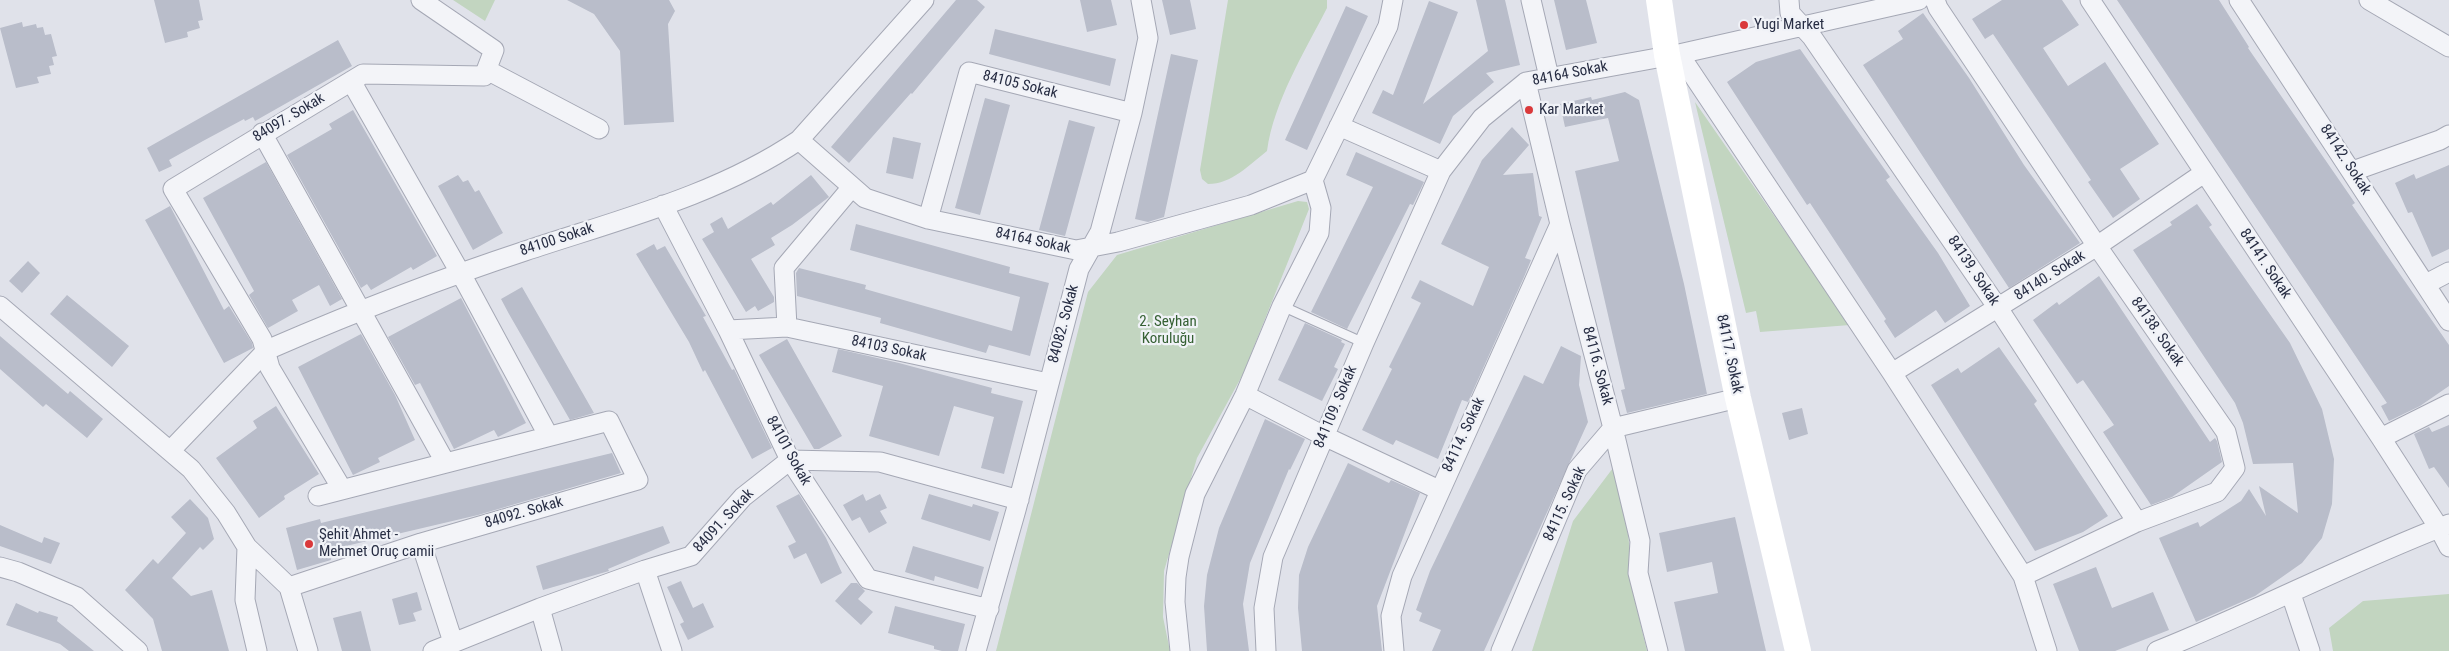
<!DOCTYPE html>
<meta charset="utf-8">
<style>
body{margin:0}
canvas{display:block;background:#e0e2ea}
</style>
<canvas width="2449" height="651"></canvas>
<script>
const context = document.querySelector('canvas').getContext('2d');
context.lineJoin = 'round';
function paint(path, color) { context.fillStyle = color; context.fill(path, 'evenodd'); }
function strokePath(path, color, width, dash) { context.strokeStyle = color; context.lineWidth = width; context.lineCap = dash ? 'butt' : 'round'; context.setLineDash(dash || []); context.stroke(path); }
function drawText(font, color, halo, rows, align = 'center') {
  context.font = font + ' "Roboto Condensed",sans-serif'; context.lineWidth = 4.5; context.setLineDash([]); context.textBaseline = 'middle'; context.strokeStyle = halo; context.fillStyle = color; for (const [text, x, y, turn = 0] of rows) {
    context.save(); context.translate(x, y); context.rotate((+turn || 0) * Math.PI / 180); context.textAlign = isNaN(turn) ? turn : align; if (halo) context.strokeText(text, 0, 0); context.fillText(text, 0, 0); context.restore();
  }
}
paint(new Path2D(`
 M453 0H495L485 21Z
 M1228 0H1327V8C1304 53 1274 101 1267 151 1249 165 1232 184 1208 184L1202 179 1200 170Z
 M1695 102 1850 325 1760 332 1756 311 1746 313Z
 M1298 201 1307 202 1309 209 1243 374 1197 458 1164 571 1163 617 1170 651H996L1088 292 1117 255Z
 M1619 460 1637 609 1647 651H1532L1573 521Z
 M2449 594V651H2333L2329 628 2363 601Z`), '#c2d5c0');
paint(new Path2D(`
 M154 0H199L203 20 198 21 200 28 187 32 188 37 165 43Z
 M567 0H669L675 11 668 24 674 122 624 125 620 51 594 14Z
 M956 0H977L985 7 912 94 911 93 849 163 831 147Z
 M1080 0H1111L1117 25 1087 32Z
 M1162 0H1190L1196 29 1170 35Z
 M1476 0H1505L1520 65 1486 73 1494 82 1453 116 1440 144 1372 113 1383 90 1393 95 1429 1 1458 12 1423 104 1488 51Z
 M1554 0H1586L1597 43 1566 50Z
 M2002 0H2062L2079 25 2043 48 2068 86 2105 62 2159 144 2120 169 2140 199 2113 218 2088 182 2091 180 1993 34 1985 39 1972 19Z
 M2117 0H2219L2249 47 2248 48 2355 203 2352 205 2449 345V386L2420 406 2389 421 2381 406 2387 403Z
 M1346 6 1368 16 1307 150 1285 140Z
 M1923 13 1969 78 2024 165 2080 243 2009 288 1863 65 1903 39 1898 31Z
 M22 22 23 27 36 24 37 28 43 27 45 35 51 34 57 56 52 57 54 65 49 66 51 74 37 77 39 83 16 88 0 28Z
 M995 29 1116 59 1110 86 989 54Z
 M338 40 352 66 255 121 253 117 245 121 244 119 203 141 169 160 172 166 159 172 147 148Z
 M1800 49 1890 177 1886 180 1938 253 1970 306 1945 323 1936 310 1895 338 1884 321 1886 319 1835 241 1810 203 1807 205 1727 82 1756 62Z
 M1171 54 1198 60 1164 217 1148 222 1135 219Z
 M1625 92 1639 100 1684 284 1707 394 1627 413 1621 390 1625 389 1575 171 1619 161 1608 118 1565 127 1560 104 1591 97 1592 100Z
 M985 98 1010 105 980 215 955 208Z
 M353 110 437 256 413 270 411 267 371 290 367 284 361 288 287 155 332 129 329 124Z
 M1069 120 1095 127 1065 236 1039 230Z
 M1512 127 1529 145 1503 175 1533 173 1539 216 1542 217 1525 258 1531 260 1524 277 1468 402 1462 400 1438 459 1396 440 1393 445 1362 430 1392 369 1389 367 1421 303 1411 298 1420 280 1473 306 1489 267 1441 244 1482 160Z
 M893 137 921 143 913 179 886 173Z
 M1356 152 1424 182 1413 205 1410 204 1347 329 1311 312 1373 187 1346 175Z
 M266 162 342 299 330 306 319 285 292 300 298 311 268 328 249 295 254 291 203 198Z
 M2449 165V249L2432 257 2412 212 2408 213 2395 183 2414 174 2416 179Z
 M458 175 463 182 468 180 475 192 479 190 503 233 473 250 438 186Z
 M811 175 829 197 792 225 771 238 775 245 751 259 774 297V302L758 311 755 306 746 312 702 239 714 232 710 224 722 217 728 229 771 202 773 205Z
 M2197 204 2212 225 2209 227 2290 343 2322 409 2334 459 2332 504 2322 538 2302 563 2255 596 2196 622 2159 538 2198 522 2200 527 2241 501 2249 489 2266 516 2259 486 2298 513 2293 463 2253 464 2243 423 2235 403 2133 250 2172 225 2170 222Z
 M170 206 224 310 229 306 252 343 253 348 224 363 145 220Z
 M856 224 1010 267 1009 273 1049 283 1030 356 989 345 986 353 880 323 881 318 797 296 796 273 799 268 866 285 865 289 1012 331 1020 297 850 250Z
 M654 244 657 250 665 246 706 316 703 317 732 370 734 369 772 448 752 459 705 370 703 372 689 342 636 254Z
 M28 261 40 273 22 293 9 281Z
 M2099 276 2210 442 2215 438 2217 441 2222 462 2172 497 2151 505 2103 432 2114 425 2083 380 2077 384 2033 320 2057 302 2059 305Z
 M522 287 549 334 594 413 570 420 509 314 501 299Z
 M67 295 129 346 112 367 50 314Z
 M461 298 526 423 498 437 494 430 454 449 420 383 415 385 388 337Z
 M1305 323 1342 340 1341 342 1345 344 1334 367 1338 369 1322 401 1278 380Z
 M361 334 395 395 415 440 378 458 380 462 353 475 298 367Z
 M0 336 68 394 70 391 103 419 87 438 46 404 43 407 0 369Z
 M787 339 842 436 819 449H814L759 355Z
 M1561 346 1581 356 1579 385 1588 422 1484 651H1432L1441 630 1419 621 1422 613 1416 610 1430 571 1524 375 1543 384Z
 M1999 347 2037 401 2034 404 2108 516 2083 532 2035 551 1931 385 1958 368 1961 373Z
 M838 349 899 363 992 388 991 393 1023 401 1004 474 981 468 994 417 954 406 939 456 869 436 883 386 832 372Z
 M276 406 319 474 284 496 285 499 259 518 216 458 257 428 253 421Z
 M1802 408 1808 434 1789 440 1782 413Z
 M1265 419 1305 439 1290 470 1289 469 1250 563 1243 604 1249 651H1207L1204 606 1207 575 1219 528Z
 M2449 425V488L2434 467 2429 469 2414 434 2429 427 2432 432Z
 M612 453 621 473 478 515 329 550 331 560 297 570 286 528 320 519 321 523Z
 M1348 463 1389 483 1391 480 1420 493 1377 606 1382 651H1302L1298 608 1299 575 1308 547Z
 M799 494 826 538 842 573 821 584 806 553 794 559 788 546 796 542 776 506Z
 M863 494 866 501 880 494 887 508 880 511 887 523 869 533 860 517 852 521 843 505Z
 M929 494 972 507 973 504 999 512 990 541 921 519Z
 M190 499 208 518 214 539 203 550 200 547 172 578 191 596 212 590 229 651H162L153 619 125 590 153 559 158 564 186 533 171 517Z
 M1735 517 1766 651H1685L1674 602 1718 593 1712 562 1667 572 1659 533Z
 M0 525 42 543 44 537 60 543 51 564 0 546Z
 M663 526 670 543 608 569 609 571 543 590 536 566Z
 M913 546 984 567 978 589 935 576 934 581 905 572Z
 M2096 567 2112 608 2153 592 2169 630 2115 651H2079L2053 584Z
 M681 581 693 608 703 603 714 627 688 640 680 624 684 622 667 587Z
 M851 583H857L865 591 858 599 873 612 861 625 835 601Z
 M417 592 422 610 413 613 416 621 399 625 392 599Z
 M16 603 38 613 39 611 58 617 57 621 94 651H69L60 644 6 625Z
 M895 606 965 624 958 651H942L934 649V646L888 633Z
 M361 611 371 651H342L333 618Z`), '#b9bdca');
const lane = new Path2D(`
 M1282 306 1364 343`);
const street = new Path2D(`
 M1531 0 1549 77
 M1789 0 1790 13 1812 37 1998 308 2137 522
 M1935 0 1938 8 2097 246 2226 432 2235 468 2217 492 2137 522 2023 576
 M2090 0 2381 438 2439 528 2449 547
 M2239 0 2449 321
 M2369 0 2449 47
 M1679 54 1892 373 2023 576 2047 651
 M487 70 599 129
 M351 81 466 283 548 435
 M1526 82 1560 224 1613 428 1640 541 1638 573 1658 651
 M1339 126 1441 171 1482 118 1526 82 1679 54 1919 0
 M262 133 445 462
 M799 140 865 198 928 219 1076 250 1118 242 1251 205 1313 180
 M2353 171 2440 140 2449 135
 M1313 180 1388 26 1393 0
 M663 205 728 330 790 460 868 579 989 609
 M928 219 969 72 1132 113
 M2426 284 2449 272
 M0 306 191 469 226 513 247 547 289 587 308 651
 M787 327 784 268 852 187
 M728 330 787 327 1048 383
 M1892 373 2097 246 2204 173
 M1245 395 1324 436 1439 490
 M2381 438 2449 404
 M171 450 266 351 274 347C357 311 440 279 525 251 618 220 718 195 799 140L924 0
 M342 489 270 368 262 339 173 189 363 74 484 76 494 50 421 0
 M421 543 453 642
 M247 547 245 600 257 651
 M0 567 18 572 77 597 138 651
 M645 570 672 651
 M289 587 421 543 638 480 609 421 318 496
 M2291 594 2310 651
 M540 608 552 651
 M433 651 540 608 645 570 691 556 743 497 790 460 880 462 1019 500
 M976 651 1016 510 1079 269 1100 232 1132 113 1148 38 1141 0
 M1180 651 1175 602 1176 577 1179 557 1195 494 1245 395 1282 306 1319 233 1321 208 1313 180
 M1266 651 1264 608 1273 557 1364 343 1441 171
 M1394 651 1391 616 1402 576 1560 224
 M1501 651 1577 470 1613 428 1738 398
 M2157 651C2255 612 2350 562 2449 524`);
strokePath(lane, '#a5a8b5', 11);
strokePath(street, '#a5a8b5', 21);
strokePath(lane, '#f3f4f8', 9);
strokePath(street, '#f3f4f8', 19);
strokePath(new Path2D(`
 M1659 0 1667 55 1738 398 1798 651`), '#fff', 26);
for (const [x, y, r, color] of [
 [1744,25,5,"#da393b"],
 [1529,110,5,"#da393b"],
 [309,544,5,"#da393b"]
]) { const dot = new Path2D(); dot.arc(x, y, r, 0, 2 * Math.PI); context.fillStyle = color; context.fill(dot); strokePath(dot, '#f0f2f7', 2); }
drawText('15px', '#272d43', '#f0f2f7', [
 ["Yugi Market",1754,25],
 ["Kar Market",1539,110],
 ["Şehit Ahmet -",319,535],
 ["Mehmet Oruç camii",319,552]
], 'left');
drawText('15px', '#272d43', '#f0f2f7', [
 ["84164 Sokak",1570,74,-11],
 ["84105 Sokak",1020,85,14],
 ["84097. Sokak",289,118,-31],
 ["84142. Sokak",2345,160,57],
 ["84100 Sokak",557,240,-18],
 ["84164 Sokak",1033,241,12],
 ["84141. Sokak",2265,264,56],
 ["84139. Sokak",1973,271,56],
 ["84140. Sokak",2050,276,-32],
 ["84082. Sokak",1064,324,-75],
 ["84138. Sokak",2157,332,55],
 ["84103 Sokak",889,349,12],
 ["84117. Sokak",1729,354,78],
 ["84116. Sokak",1597,366,75],
 ["841109. Sokak",1336,407,-67],
 ["84114. Sokak",1464,435,-65],
 ["84101 Sokak",788,451,61],
 ["84115. Sokak",1565,504,-65],
 ["84092. Sokak",524,513,-16],
 ["84091. Sokak",724,521,-47]
]);
drawText('15px', '#356033', '#f0f2f7', [
 ["2. Seyhan",1168,322],
 ["Koruluğu",1168,339]
]);
</script>
